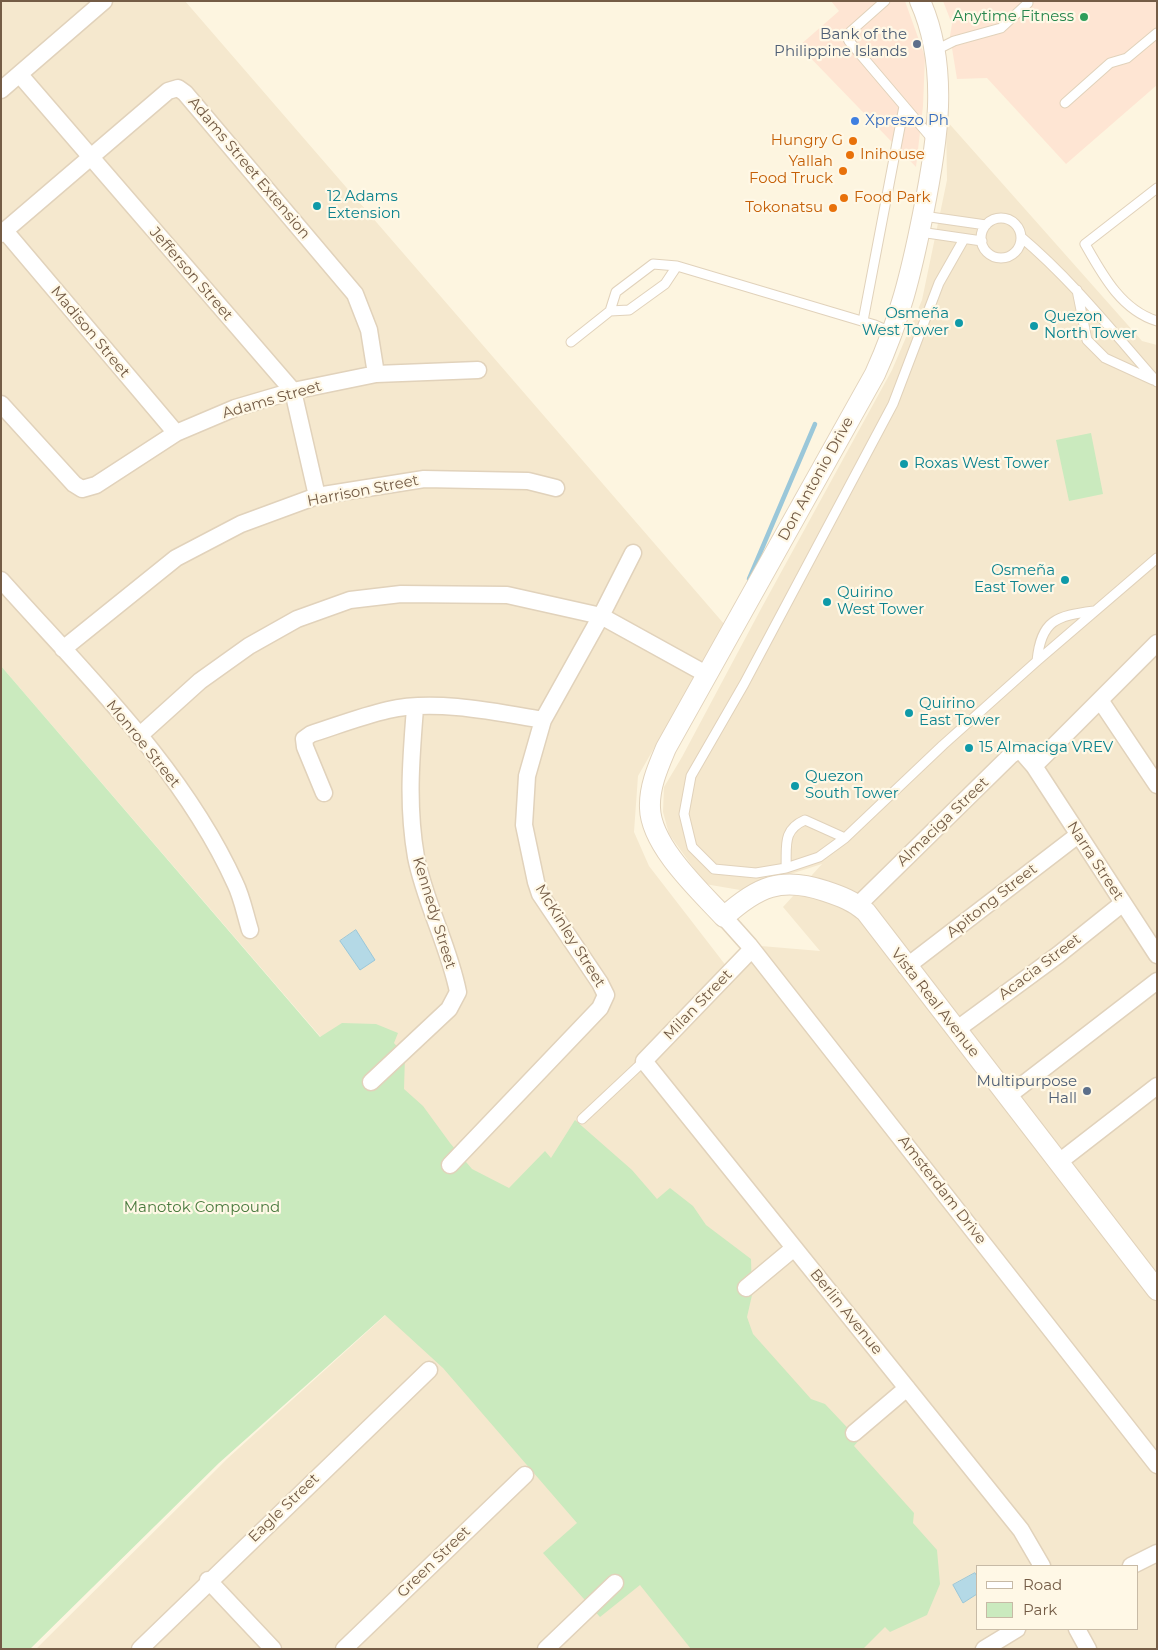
<!DOCTYPE html>
<meta charset="utf-8">
<style>
body{margin:0}
#map{position:relative;width:1158px;height:1650px;overflow:hidden;background:#fdf5e0;font-family:Montserrat,sans-serif}
canvas{display:block}
.frame{position:absolute;inset:0;border:2px solid #745c46;pointer-events:none}
.legend{position:absolute;left:976px;top:1565px;width:162px;height:65px;box-sizing:border-box;background:#fff8e6;border:1px solid #c7baa6;margin:0;padding:6px 9px;list-style:none;font-size:15px;color:#745c46}
.legend li{display:flex;align-items:center;gap:10px;height:25px}
.legend b{width:25px;border:1px solid #c7baa6}
</style>
<div id="map">
<canvas width="1158" height="1650"></canvas>
<div class="frame"></div>
<ul class="legend">
<li><b style="height:6px;background:#fff"></b>Road</li>
<li><b style="height:14px;background:#caeabe"></b>Park</li>
</ul>
</div>
<script>
const context = document.querySelector('canvas').getContext('2d');
context.lineJoin = 'round';
function paint(path, color) { context.fillStyle = color; context.fill(path, 'evenodd'); }
function strokePath(path, color, width, dash) { context.strokeStyle = color; context.lineWidth = width; context.lineCap = dash ? 'butt' : 'round'; context.setLineDash(dash || []); context.stroke(path); }
function drawText(font, color, halo, rows, align = 'center') {
  context.font = font + ' Montserrat,sans-serif'; context.lineWidth = 4.5; context.setLineDash([]); context.textBaseline = 'middle'; context.strokeStyle = halo; context.fillStyle = color; for (const [text, x, y, turn = 0] of rows) {
    context.save(); context.translate(x, y); context.rotate((+turn || 0) * Math.PI / 180); context.textAlign = isNaN(turn) ? turn : align; if (halo) context.strokeText(text, 0, 0); context.fillText(text, 0, 0); context.restore();
  }
}
paint(new Path2D(`
 M1 1H185L725 625 638 776 634 832 649 866 727 967 749 945 820 951 783 907 822 864 740 890 705 884 669 834 663 812 664 787 682 757 762 607 892 370 922 300 947 180 946 120 1142 341 1157 345V1649H36L228 1458 434 1271 475 1216 1 666ZM977 1566H1137V1629H977Z`), '#f5e8ce');
paint(new Path2D(`
 M831 1H905L925 57 923 106 916 167 799 46 839 11Z
 M943 1H1157V85L1066 164 987 78 957 79 950 36 952 24Z`), '#fee5d3');
paint(new Path2D(`
 M1091 433 1103 494 1069 501 1056 440Z
 M1 666 320 1037 342 1023 376 1024 398 1033 394 1043 405 1056 404 1089 423 1106 450 1143 472 1169 509 1188 545 1151 551 1158 575 1120 632 1170 657 1199 670 1188 693 1206 706 1225 751 1259 752 1295 747 1317 753 1334 811 1399 825 1404 859 1440 854 1446 914 1513 913 1523 937 1550 940 1584 927 1615 890 1632 885 1627 863 1649H691L640 1585 600 1617 543 1553 577 1523 443 1368 385 1315 219 1463 30 1649H1Z`), '#caeabe');
const water = new Path2D(`
 M356 930 375 960 360 970 340 941Z
 M975 1573 977 1576V1594L963 1603 953 1585Z`);
paint(water, '#b4d9e6');
strokePath(water, '#9ac7d9', 1);
strokePath(new Path2D(`
 M749 579 815 424`), '#9ac7d9', 4.5);
const service = new Path2D(`
 M885 1 850 32 847 37 849 41 934 141
 M936 50 954 41 1001 28 1028 3
 M1065 103 1110 63 1127 58 1157 33
 M1157 188 1085 244C1102 274 1121 310 1157 321
 M923 216 986 225
 M981 238a20 20 0 1 1 40 0a20 20 0 1 1-40 0Z
 M920 232 982 241
 M1021 237C1072 280 1113 332 1157 382
 M964 239 939 283 893 404 744 684 691 776 684 814 692 847 714 869 756 873 786 868 819 857 845 838 943 745 1037 661 1157 558
 M1077 290 1087 340 1105 358 1153 380
 M610 311 629 310 665 284 677 266
 M863 321 904 106
 M571 342 610 311 616 292 653 264 677 266 875 325 893 333
 M1037 661C1041 620 1056 616 1094 611
 M786 868C787 846 782 830 805 820L845 838
 M582 1119 644 1061`);
const minor = new Path2D(`
 M20 75 293 391 317 496
 M1 90 104 1
 M5 231 176 433
 M1 234 168 91 178 88 185 93 355 294 369 330 376 374
 M1 404 74 484 82 489 96 485 176 433 235 408 293 391 376 374 478 370
 M1 580C84 673 183 768 235 883 242 897 245 914 250 930
 M63 649 176 558 241 524 317 496 424 479 528 481 556 488
 M1100 700 1157 785
 M139 736 200 681 249 646 297 619 350 600 401 594 507 595 601 616 706 674
 M1034 766 1157 643
 M324 793 305 747 304 739 311 734C336 726 362 716 388 710 435 699 496 712 543 720
 M858 905 1011 755 1017 751H1021L1034 766 1157 955
 M724 917 749 945 1157 1465
 M752 949 644 1061 1021 1530 1042 1566
 M906 967 1078 835
 M956 1030 1058 955 1123 903
 M371 1082 449 1009 458 992C449 946 425 903 416 857 407 805 411 759 415 708
 M1008 1096 1157 981
 M1059 1162 1157 1086
 M450 1165 600 1008 606 995 600 983 540 894 536 882 524 825 527 776 543 720 601 616 633 553
 M746 1288 794 1248
 M854 1433 907 1388
 M1131 1566 1157 1553
 M208 1580 273 1649
 M1077 1629 1088 1649
 M140 1649 429 1370
 M344 1649 525 1475
 M546 1649 615 1583
 M984 1649 1017 1629`);
const tertiary = new Path2D(`
 M920 1C950 68 937 145 923 214 911 274 900 319 875 374L666 748C658 767 649 787 650 808 651 846 700 891 724 917 757 887 781 876 825 891 840 896 854 901 866 912L1157 1290`);
strokePath(service, '#e1d2bb', 11);
strokePath(minor, '#e1d2bb', 19);
strokePath(tertiary, '#e1d2bb', 22);
strokePath(service, '#fff', 9);
strokePath(minor, '#fff', 16);
strokePath(tertiary, '#fff', 20);
for (const [x, y, r, color] of [
 [1084,17,5,"#2e9e5b"],
 [917,44,5,"#5c6f8a"],
 [855,121,5,"#3f7fe0"],
 [853,141,5,"#e8710a"],
 [850,155,5,"#e8710a"],
 [843,171,5,"#e8710a"],
 [844,198,5,"#e8710a"],
 [317,206,5,"#0f9aa8"],
 [833,208,5,"#e8710a"],
 [959,323,5,"#0f9aa8"],
 [1034,326,5,"#0f9aa8"],
 [904,464,5,"#0f9aa8"],
 [1065,580,5,"#0f9aa8"],
 [827,602,5,"#0f9aa8"],
 [909,713,5,"#0f9aa8"],
 [969,748,5,"#0f9aa8"],
 [795,786,5,"#0f9aa8"],
 [1087,1091,5,"#5c6f8a"]
]) { const dot = new Path2D(); dot.arc(x, y, r, 0, 2 * Math.PI); context.fillStyle = color; context.fill(dot); strokePath(dot, '#fff8e6', 2); }
drawText('15px', '#27864d', '#fff8e6', [
 ["Anytime Fitness",1074,17]
], 'right');
drawText('15px', '#4e5e75', '#fff8e6', [
 ["Bank of the",907,35],
 ["Philippine Islands",907,52],
 ["Multipurpose",1077,1082],
 ["Hall",1077,1099]
], 'right');
drawText('15px', '#366cbe', '#fff8e6', [
 ["Xpreszo Ph",865,121]
], 'left');
drawText('15px', '#c56008', '#fff8e6', [
 ["Hungry G",843,141],
 ["Inihouse",860,155,"left"],
 ["Yallah",833,162],
 ["Food Truck",833,179],
 ["Food Park",854,198,"left"],
 ["Tokonatsu",823,208]
], 'right');
drawText('15px', '#745c46', '#fff8e6', [
 ["Adams Street Extension",249,168,50],
 ["Jefferson Street",191,274,49],
 ["Madison Street",90,332,50],
 ["Adams Street",272,400,-16],
 ["Don Antonio Drive",816,479,-61],
 ["Harrison Street",363,491,-11],
 ["Monroe Street",143,744,51],
 ["Almaciga Street",943,822,-44],
 ["Narra Street",1095,861,57],
 ["Apitong Street",992,901,-38],
 ["Kennedy Street",434,913,73],
 ["McKinley Street",570,936,58],
 ["Acacia Street",1040,967,-37],
 ["Vista Real Avenue",935,1003,52],
 ["Milan Street",698,1005,-46],
 ["Amsterdam Drive",942,1190,52],
 ["Berlin Avenue",846,1312,51],
 ["Eagle Street",284,1508,-44],
 ["Green Street",434,1562,-44]
]);
drawText('15px', '#0d838f', '#fff8e6', [
 ["12 Adams",327,197],
 ["Extension",327,214],
 ["Osmeña",949,314,"right"],
 ["West Tower",949,331,"right"],
 ["Quezon",1044,317],
 ["North Tower",1044,334],
 ["Roxas West Tower",914,464],
 ["Osmeña",1055,571,"right"],
 ["East Tower",1055,588,"right"],
 ["Quirino",837,593],
 ["West Tower",837,610],
 ["Quirino",919,704],
 ["East Tower",919,721],
 ["15 Almaciga VREV",979,748],
 ["Quezon",805,777],
 ["South Tower",805,794]
], 'left');
drawText('15px', '#497a3e', '#fff8e6', [
 ["Manotok Compound",202,1208]
]);
</script>
